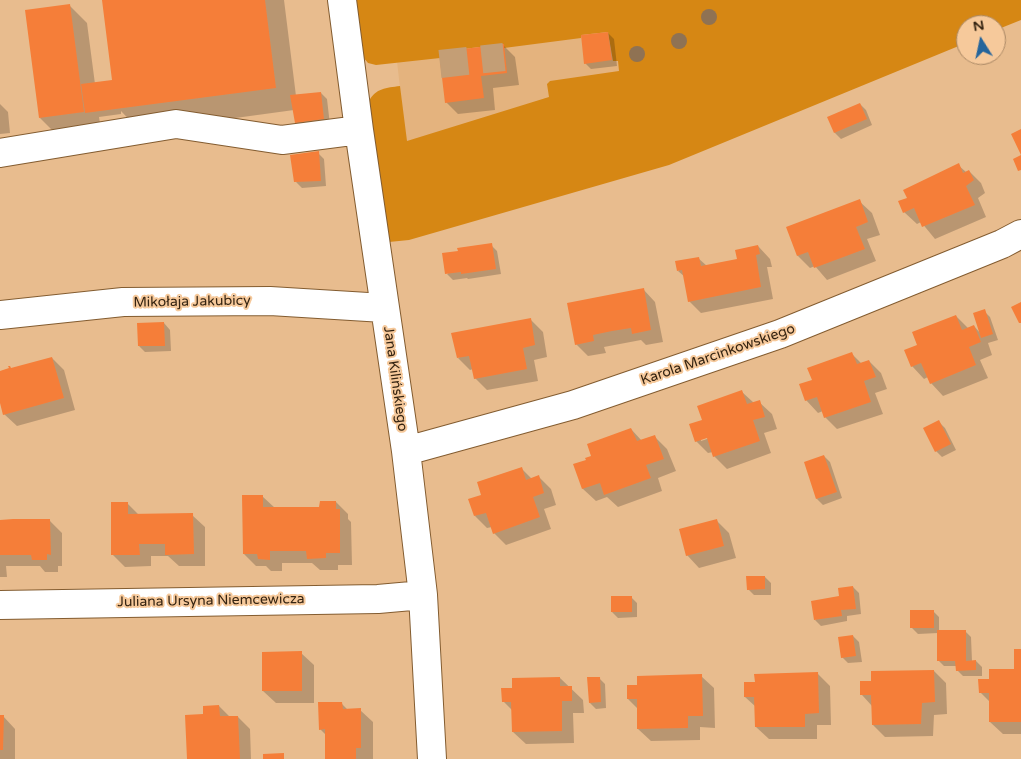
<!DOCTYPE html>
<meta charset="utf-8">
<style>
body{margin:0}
#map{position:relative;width:1021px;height:759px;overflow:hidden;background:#e8bc8e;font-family:"Varela Round",sans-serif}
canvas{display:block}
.north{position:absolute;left:956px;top:15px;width:50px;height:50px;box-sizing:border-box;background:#f6c99b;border:1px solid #a98764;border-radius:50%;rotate:350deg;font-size:14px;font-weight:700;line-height:20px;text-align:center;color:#352412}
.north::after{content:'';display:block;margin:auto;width:18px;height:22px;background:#25659b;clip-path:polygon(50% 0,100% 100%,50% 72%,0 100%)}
</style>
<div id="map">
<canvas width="1021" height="759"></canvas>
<div class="north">N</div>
</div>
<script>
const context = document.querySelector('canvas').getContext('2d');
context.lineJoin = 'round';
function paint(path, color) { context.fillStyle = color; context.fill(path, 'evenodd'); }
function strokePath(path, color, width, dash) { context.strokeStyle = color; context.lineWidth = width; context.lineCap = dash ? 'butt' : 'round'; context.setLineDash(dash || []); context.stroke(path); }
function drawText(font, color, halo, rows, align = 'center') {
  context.font = font + ' "Varela Round",sans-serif'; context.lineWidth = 4; context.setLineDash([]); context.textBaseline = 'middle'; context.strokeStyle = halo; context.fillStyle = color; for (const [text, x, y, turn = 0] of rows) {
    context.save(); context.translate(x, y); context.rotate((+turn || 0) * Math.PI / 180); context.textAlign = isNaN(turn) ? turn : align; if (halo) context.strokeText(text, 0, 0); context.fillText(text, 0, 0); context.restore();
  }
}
paint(new Path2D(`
 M390 0 726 37 407 149Z`), '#e4b37e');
paint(new Path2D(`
 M356 0H1021V20L996 30V25H966V43L669 165 409 240 389 242 369 101C376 88 386 88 400 86L407 141 549 97 547 84 550 81 619 71 618 61H613L608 32 581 35V38L504 48 503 44 440 52V58L376 65 368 63 363 57Z`), '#d68714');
paint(new Path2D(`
 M103 0H284L296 96 321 93 327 99 330 125 302 129 296 123 294 110 140 131 121 111V114L99 117 101 130 58 136 40 118 69 5 87 23 95 84H114Z
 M608 33 614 39 617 66 591 69 585 63Z
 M503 45 515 57 519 85 493 88 495 110 458 114 446 102Z
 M0 104 8 112 10 133 0 134Z
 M860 104 866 110 872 125 841 139 835 133 829 117Z
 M318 153 324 159 326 186 302 188 296 182Z
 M958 165 966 172 969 171 981 183 985 193 978 198 986 217 935 239 921 222 917 224 904 212 908 199Z
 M859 201 872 213 880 235 867 239 876 261 827 280 815 266 810 268 798 256 787 228Z
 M491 245 497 251 501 274 468 279 467 278 453 280 447 274Z
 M758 246 770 259 772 267H767L773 299 701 313 689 301 685 277 678 271 698 258 707 266 738 260Z
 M643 289 655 302 663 342 646 345 641 340 604 347 606 353 588 356 576 344Z
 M984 311 990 317 998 340 988 343 992 355 980 360 988 378 943 396 931 383 928 377 924 379 912 366 919 345 956 316 968 328 974 326 981 334Z
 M530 319 543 332 547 357 534 360 538 381 487 390 475 378 473 369 470 370 458 358Z
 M164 323 170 330 171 351 145 352 139 346Z
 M852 354 862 364 869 361 881 373 887 389 875 393 883 414 837 429 825 417 823 411 818 413 806 400 814 380Z
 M52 358 64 370 75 410 17 426 4 414 0 398V372Z
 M742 392 754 403 759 402 772 414 777 429 764 433 771 453 727 469 714 456 713 452 708 453 696 441 703 421ZM713 437 701 441V438Z
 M939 422 945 428 956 450 942 457 936 451Z
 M631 429 642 441 655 437 667 449 676 471 658 478 662 491 618 507 607 497 596 501 583 489 575 465 588 461Z
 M824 456 830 462 842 498 823 505 817 499Z
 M522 469 532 479 539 477 551 489 556 505 544 509 551 529 506 545 494 533 492 527 487 528 475 516 483 496Z
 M262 496 275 508H321L336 502 348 514V519L351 522 352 565H338V570H320L312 563H282V571H271L266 566H256L244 554Z
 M127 503 139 515H192L205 527V566H179L168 556H151V566L125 567 112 554Z
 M0 521H50L62 533V566H58V572H45L40 566H6L7 577H0Z
 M717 521 729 533 736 558 699 568 687 555Z
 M765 577 771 583V595H754L748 589Z
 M853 587 859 593 861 614 847 616V621L821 626 815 620Z
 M631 597 637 603V617L618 618 612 612Z
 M933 611 939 617V632L965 631 971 637 972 661H976L982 667V676H963L957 670V666H944L938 660V633L918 634 912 628Z
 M853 636 859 642 862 662 848 663 842 657Z
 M1021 651V734H1003L990 722V702L980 692 991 680 1015 670Z
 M301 653 314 665V703H276L263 691Z
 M934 671 946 683 947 714 934 715 933 736 885 737 873 725 872 706 862 695 872 682Z
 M818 674 830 686 831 725H817V739H769L756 727V707L745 697Z
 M701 676 714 688 715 728 700 727V740L651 741 638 729V709L628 699 639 686Z
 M560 678 583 700 584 713H573L574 743 526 744 513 732V711L503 701 513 689Z
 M599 678 605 684 606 708 596 709 590 703Z
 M342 704 348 710H360L373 722V759H326V735L320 729Z
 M219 706 230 717H238L250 729 251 759H188L205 716Z
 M0 716H3L15 729V759H0Z`), '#0003');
paint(new Path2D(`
 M102 0H265L276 88 85 113 81 84 112 80Z
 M70 4 84 112 39 118 25 10Z
 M608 32 612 60 584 64 581 35Z
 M504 44 507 73 481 76 484 98 445 103 439 52Z
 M321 92 324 119 295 123 290 95Z
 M860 103 867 119 834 133 827 117Z
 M1021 129V170L1018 171 1013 159 1021 155 1011 134Z
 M319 151 321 181 294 182 290 155Z
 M959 163 963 173 969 170 974 180 966 186 975 205 922 227 914 208 903 213 898 201 907 198 903 190Z
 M860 199 868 222 856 227 865 249 814 268 808 252 797 256 786 227Z
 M492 243 496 269 461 274V272L445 274 442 253 458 251 457 248Z
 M758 245 760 254 756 255 761 287 688 302 682 270 677 271 675 261 699 257 701 266 737 259 735 250Z
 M644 288 651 330 632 334 631 328 612 331 593 335 594 341 575 345 567 303Z
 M1021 302V323H1019L1011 307Z
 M985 309 993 334 981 338 973 313Z
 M956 315 962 330 974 325 981 342 969 347 976 365 930 384 921 363 911 367 904 350 917 345 912 332Z
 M531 318 535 345 523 348 527 369 474 379 469 356 457 358 451 333Z
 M164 322 165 346H138L137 323Z
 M852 352 857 364 869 360 876 377 864 381 871 402 824 418 817 397 805 401 799 384 812 380 807 368Z
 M52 357 64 398 3 415 0 403V371L9 368 8 366H10L11 368Z
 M742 390 747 404 760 400 765 417 753 420 760 441 713 457 707 438 695 442 689 424 702 420 697 406Z
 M939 420 951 444 935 452 923 428Z
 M631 428 637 441 655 435 664 459 646 465 651 478 604 495 600 483 582 489 573 464 586 460 585 458 591 456 587 444Z
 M824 455 837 492 816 499 804 462Z
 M522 467 526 480 539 475 544 493 533 497 540 517 493 534 486 513 474 516 468 499 481 495 477 482Z
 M242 495H263V507H319L320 501H336V509H340V553H326V558L307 559 306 551H270V560L258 559 257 554H243Z
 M111 502H128V514L193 513 194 554 165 555V544H139L140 555H111Z
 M13 519H50L51 555 47 554V560H32L31 555H0V520Z
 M717 519 724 546 686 556 679 529Z
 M746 576H765V589L747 590Z
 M853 586 856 609 841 610 842 616 814 620 811 601 839 596 838 588Z
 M611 596H632V612H611Z
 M910 610H934V628H910Z
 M937 630H966V661L976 660V670L956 671 955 661H937Z
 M853 635 856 656 841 658 838 637Z
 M1014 649H1021V722H989V693H979L978 679H989V669H1014Z
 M302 651V691H262V652Z
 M934 670 935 702 922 703 921 724 872 725 871 695H860V681H871V671Z
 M818 672 819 713 805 714V727H755L754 697H744V682H755L754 674Z
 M702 674 703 716H688V728L637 729V699H627V685H637V676Z
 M560 677V686H572V701H562V731L512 732 511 702H502L501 688H512V678Z
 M587 677H600L601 702 589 703Z
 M318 702H342L343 709 361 708V748H356V759H325V729L319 730Z
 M219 705 220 716H238L240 759H187L185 715 203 714V706Z
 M0 715H4L3 750H0Z
 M284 753V759H263V754Z`), '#f57e39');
strokePath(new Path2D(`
 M440 64 504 57`), '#c49e75', 28, [28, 14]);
const minor = new Path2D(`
 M342 0 359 130 406 451 423 595 432 759
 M0 153 176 124 282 140 359 130
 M0 315 123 302 270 301 384 308
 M406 451 573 405 780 334 1002 244 1021 234
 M0 605 378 599 423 595`);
strokePath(minor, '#835c30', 30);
strokePath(minor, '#fff', 28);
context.fillStyle = '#8f7253';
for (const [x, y] of [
 [709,17],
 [679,41],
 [637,54]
]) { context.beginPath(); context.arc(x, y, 8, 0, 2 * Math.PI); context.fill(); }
drawText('14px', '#352412', '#f6c99b', [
 ["Mikołaja Jakubicy",192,302,-1],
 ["Karola Marcinkowskiego",718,355,-19],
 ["Jana Kilińskiego",395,379,82],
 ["Juliana Ursyna Niemcewicza",211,601,-1]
]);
</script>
